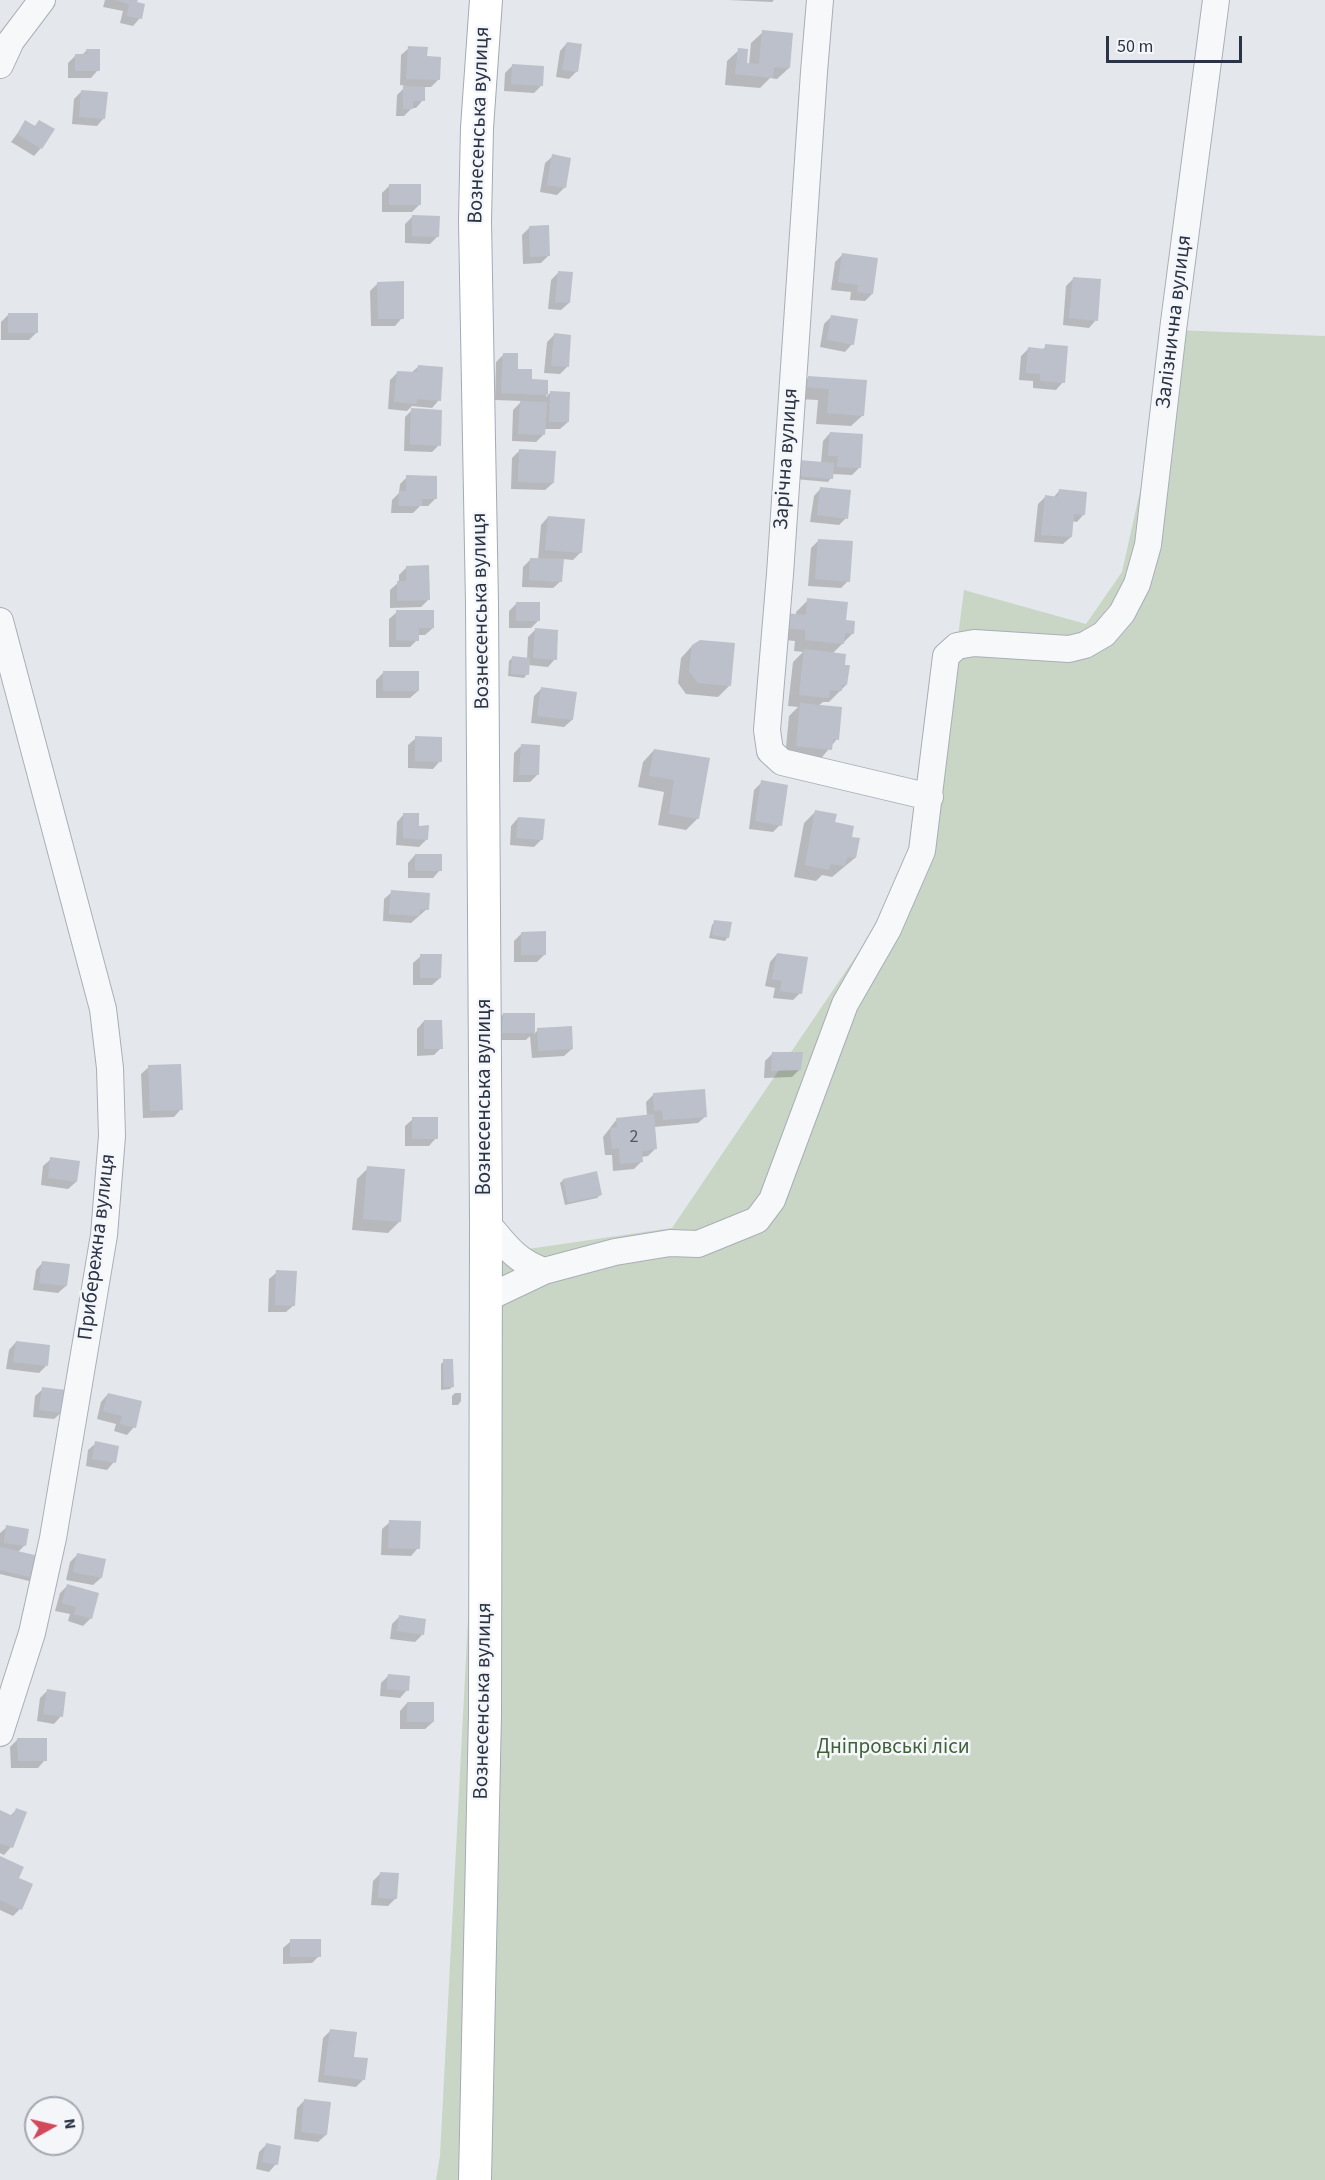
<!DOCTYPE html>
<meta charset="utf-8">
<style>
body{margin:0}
#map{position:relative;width:1325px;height:2180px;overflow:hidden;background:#e4e7ec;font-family:"Source Sans 3",sans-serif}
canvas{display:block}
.north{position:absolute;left:24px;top:2096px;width:60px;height:60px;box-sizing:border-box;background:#f4f6f9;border:2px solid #a4a8b1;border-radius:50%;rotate:82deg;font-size:16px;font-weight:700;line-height:24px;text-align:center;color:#2b3445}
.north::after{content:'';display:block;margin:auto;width:21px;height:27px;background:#d1495b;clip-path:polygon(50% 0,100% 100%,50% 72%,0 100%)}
.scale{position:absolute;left:1106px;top:36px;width:136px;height:27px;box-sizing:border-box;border:3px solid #2b3445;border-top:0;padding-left:8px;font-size:18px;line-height:21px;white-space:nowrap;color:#2b3445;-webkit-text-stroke:4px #f4f6f9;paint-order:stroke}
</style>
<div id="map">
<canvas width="1325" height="2180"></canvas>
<div class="north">N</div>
<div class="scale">50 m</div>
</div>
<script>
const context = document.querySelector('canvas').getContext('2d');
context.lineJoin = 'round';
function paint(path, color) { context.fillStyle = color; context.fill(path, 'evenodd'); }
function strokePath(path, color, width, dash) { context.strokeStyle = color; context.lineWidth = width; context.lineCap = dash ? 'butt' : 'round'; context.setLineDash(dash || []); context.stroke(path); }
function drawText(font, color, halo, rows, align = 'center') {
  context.font = font + ' "Source Sans 3",sans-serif'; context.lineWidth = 5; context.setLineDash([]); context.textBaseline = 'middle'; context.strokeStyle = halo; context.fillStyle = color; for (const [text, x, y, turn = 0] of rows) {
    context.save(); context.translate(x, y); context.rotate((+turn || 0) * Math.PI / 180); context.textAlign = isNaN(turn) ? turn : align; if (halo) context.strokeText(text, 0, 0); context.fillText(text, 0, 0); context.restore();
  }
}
paint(new Path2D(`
 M1176 330 1325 336V2180H436L440 2156 487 1255 672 1228 917 866 936 806 964 590 1086 624 1122 572Z`), '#c9d6c5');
paint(new Path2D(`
 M105 0H136L140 18 133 26 120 23 123 11 103 7Z
 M728 0H774L772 2Z
 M763 32 789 68 777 79 770 78 760 88 725 85 727 61 739 50 745 64H749L751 43Z
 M567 43 576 72 569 79 556 77 560 51Z
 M409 48 426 57 438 80 431 87H423V100L416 108H412L404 116H396L397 95 406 86 400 85 401 55Z
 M87 50 98 70 91 78H68V63L75 56H81Z
 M513 65 541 86 534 93 504 91 505 73Z
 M81 92 104 118 97 126 72 124 74 99Z
 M39 121 41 148 34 156 11 142 26 122 34 127Z
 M553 156 570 159 564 188 557 195 540 192 545 163Z
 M390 185 419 205 412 212H382V193Z
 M413 216 438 236 430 244 405 243V224Z
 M530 227 548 256 541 263 523 264 522 235Z
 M842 255 872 294 865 301 850 300 851 292 831 290 835 262Z
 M559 272 569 303 561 310 548 309 551 280Z
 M1073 279 1096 320 1089 328 1063 325 1066 286Z
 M378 283 402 318 395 326H371L370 291Z
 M8 315 36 333 29 340H1V322Z
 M832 316 852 344 845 352 820 347 824 324Z
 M554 335 567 367 560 374 544 373 547 342Z
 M1046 346 1063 382 1056 390 1033 388V381L1019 380 1021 356 1028 349 1042 350Z
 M503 355 530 381 547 382 546 397 550 393 568 422 560 429H544L543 435 536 442 512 441 513 410 522 401 495 400 496 362Z
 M419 366 439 400 432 408 412 406 407 411 388 409 390 380 398 372 411 373Z
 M809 377 865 382 863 415 851 426 816 424 818 400 796 399 797 389Z
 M412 410 439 445 432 452 404 451 405 417Z
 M830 433 859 468 852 475 831 474V478L828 482 795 479 796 465 821 463 823 441Z
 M519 451 553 483 545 490 511 489 512 458Z
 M407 477 435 499 428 506H420L413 513H391L392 500 399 493 400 484Z
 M821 488 846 518 839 525 810 522 814 496Z
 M1059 491 1084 514 1077 522 1072 521 1071 537 1063 544 1034 542 1038 504 1045 497 1053 498Z
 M548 517 581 552 573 560 562 559 561 581 553 588 522 587 523 567 531 559 538 560 541 525Z
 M819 540 848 581 841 588 808 586 811 548Z
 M407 567 428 600 421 607 390 608V590L399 582V575Z
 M808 600 844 622 853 633 832 654 846 685 829 702H823L818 706 837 739 819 761 785 757 789 716 798 707 788 706 793 662 803 652 794 651 795 641 773 639 796 615V612Z
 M517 603 538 621 531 628H509V611Z
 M397 612 433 628 425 635H417V640L410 647H389V619Z
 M535 630 555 659 548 667 528 665 527 674 524 678 508 676 509 661 512 658 527 659 528 637Z
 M692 646 730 685 718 697 686 694 678 683 681 658Z
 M383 673 418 691 410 698H376V680Z
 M541 689 572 720 564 727 531 723 534 696Z
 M416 738 440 761 433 769 408 768V745Z
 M521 746 537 775 530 782H513L514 753Z
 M654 750 708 759 698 818 686 830 658 825 664 792 638 787 643 762Z
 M762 782 780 825 773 832 749 829 754 790Z
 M815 812 850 838 855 858 832 877 822 875 816 881 794 877 804 823Z
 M404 814 426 840 419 847 396 845 397 822Z
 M518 818 542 839 534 847 510 845 511 826Z
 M415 855 440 870 433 878H408V863Z
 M392 892 427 909 411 923 383 921 384 899Z
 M715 921 728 937 725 941 709 938 712 925Z
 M522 933 545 954 537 962H514V941Z
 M777 954 800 993 793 1000 773 998 775 988 765 986 770 962Z
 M421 956 440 978 432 985H413V963Z
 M503 1014 534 1015V1034L538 1030 572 1049 564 1056 532 1058 530 1036 526 1040H495L496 1022Z
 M424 1021 441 1048 434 1055 417 1056V1029Z
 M772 1054 800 1069 792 1077 764 1078 765 1061Z
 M149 1067 181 1109 174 1117 143 1118 141 1074Z
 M653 1095 706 1116 698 1123 654 1127 656 1148 648 1156 641 1157 642 1161 634 1169 613 1171 612 1155H605L603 1137 617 1119 647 1116 646 1102Z
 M413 1119 436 1138 429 1146H405V1126Z
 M51 1159 76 1182 68 1189 41 1185 43 1166Z
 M368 1168 400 1221 388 1233 352 1230 357 1179Z
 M563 1180 600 1195 597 1198 565 1205 560 1183Z
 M43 1262 66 1286 58 1293 33 1290 36 1270Z
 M277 1272 294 1305 286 1312H268L269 1279Z
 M16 1342 46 1366 39 1373 6 1369 9 1350Z
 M444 1361 453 1386 450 1389 441 1390V1364Z
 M43 1389 62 1412 54 1419 33 1417 35 1396Z
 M455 1393H461V1401L458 1405H452V1396Z
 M108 1394 134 1427 127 1435 114 1431 116 1424 97 1419 101 1402Z
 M96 1443 114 1462 107 1470 86 1466 88 1450Z
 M390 1522 418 1548 411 1556 381 1555 382 1529Z
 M7 1527 25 1545 17 1553 32 1577 29 1581 0 1574V1533Z
 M77 1555 101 1578 93 1585 66 1580 70 1562Z
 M67 1586 91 1618 83 1626 68 1621 70 1614 55 1611 60 1593Z
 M399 1617 422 1635 415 1642 390 1639 392 1624Z
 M389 1675 407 1690 400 1698 380 1696 381 1683Z
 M47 1691 61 1716 54 1724 37 1721 40 1698Z
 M407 1703 433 1722 425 1729H400V1711Z
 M18 1739 45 1760 38 1768H11L10 1747Z
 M16 1810 11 1847 4 1855 0 1853V1812L10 1816Z
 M0 1858 17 1879 20 1909 13 1916 0 1910Z
 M381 1873 396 1898 388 1906 371 1905 373 1881Z
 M291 1941 319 1956 312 1963 283 1964V1948Z
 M330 2031 352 2058 364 2079 356 2087 318 2082 323 2038Z
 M305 2100 326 2135 318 2142 294 2139 297 2108Z
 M266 2145 276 2164 269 2172 256 2169 259 2152Z`), '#0003');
paint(new Path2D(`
 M115 0H138L137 2 145 4 142 19 127 16 129 4Z
 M762 30 793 33 790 68 774 67 773 78 735 74 738 48 748 49 747 63 759 64Z
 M567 42 582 44 578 72 562 70Z
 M408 46 428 47 427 56 441 57 440 80 406 79Z
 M86 49H100V71H75V54H87Z
 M512 64 544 66 543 86 511 84Z
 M403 86 425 87V101H413V109H403Z
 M81 90 108 92 105 119 79 117Z
 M25 120 35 126 39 120 55 129 42 149 17 134Z
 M552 154 571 158 566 188 547 185Z
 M389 184H421V205H389Z
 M412 215 440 216 439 237 412 236Z
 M549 225 550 256 530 257 529 226Z
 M842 253 878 258 873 294 857 292 858 285 838 282Z
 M558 271 573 272 570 303 555 302Z
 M1073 277 1101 279 1098 321 1069 318Z
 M404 281V319H378L377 282Z
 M8 313H38V333H8Z
 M831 315 858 319 854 345 827 340Z
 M554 333 571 335 569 367 551 366Z
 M1045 344 1068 346 1065 383 1040 381V374L1026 373 1028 347 1045 349Z
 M503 353H518V369H532V379L548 380V395L501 393Z
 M418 365 443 367 441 401 417 399 416 404 394 402 397 371 417 372Z
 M808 376 867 380 864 416 827 413 829 389 807 387Z
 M550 391 570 392 569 422H549Z
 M520 401 547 402 545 435 518 434Z
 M411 408 442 410 441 446 410 444Z
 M830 432 863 434 861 468 837 467 838 456H828Z
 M519 449 556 451 554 483 518 482Z
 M799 460 834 463 833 479 797 476Z
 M406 475 437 476V499H422V506H398L399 491H406Z
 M820 487 851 490 848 519 817 515Z
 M1059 489 1087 492 1085 515 1074 514 1072 537 1041 535 1045 495 1058 497Z
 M548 516 585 519 582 553 545 550Z
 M818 539 853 541 850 582 815 579Z
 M530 558 564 559 562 582 529 580Z
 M429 565 430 600 397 601V581H406V566Z
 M807 598 848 602 846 620 855 621 854 634 845 633 844 644 805 640V630L783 628 785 613 806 615Z
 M516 602H540V621H516Z
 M396 610H434V628H419V641L396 640Z
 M535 628 558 630 557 660 533 658Z
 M700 640 735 643 731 686 698 683 689 671 692 645Z
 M804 649 846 654 845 665H850L847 685H842V691L830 690 829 698 799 695Z
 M512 656 530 658 529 675 511 674Z
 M383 671H419V691H383Z
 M541 687 577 692 573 720 537 716Z
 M800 703 842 707 839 740 833 739 832 750 796 746Z
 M415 736 442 737V762L415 761Z
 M521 744 540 745 539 775H519Z
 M654 749 710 758 699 819 669 814 674 780 649 776Z
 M761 780 788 785 782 826 755 821Z
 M815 810 837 814 835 822 854 826 852 837 860 838 856 858 847 857 845 866 830 864 829 870 805 865Z
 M403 813H419V826L429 825 428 840 403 838Z
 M518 817 545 819 543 840 516 838Z
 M415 854H442V871H415Z
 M391 890 430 893 429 910 420 909 419 916 389 914Z
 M714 920 732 922 729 938 712 935Z
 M546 931V955H521V932Z
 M777 953 808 957 802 994 780 991 782 981 772 979Z
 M420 954H442L441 978H420Z
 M503 1013H535V1033H502Z
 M424 1020H442L443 1049H424Z
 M572 1026 573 1049 538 1051 537 1028Z
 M772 1052H803L801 1070 771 1071Z
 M181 1064 183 1110 150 1111 148 1065Z
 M705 1089 707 1117 663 1120 662 1110 654 1111 653 1093Z
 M654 1114 657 1149 642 1151 643 1162 620 1164 619 1148 612 1149 610 1128 617 1127 616 1118Z
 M412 1117H438V1139H412Z
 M50 1157 80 1161 77 1182 48 1178Z
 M367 1166 405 1169 401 1222 363 1219Z
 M597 1171 602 1195 568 1203 563 1179Z
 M42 1261 70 1264 67 1286 39 1283Z
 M276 1270 297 1271 295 1306 275 1305Z
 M16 1341 50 1345 48 1366 13 1362Z
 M443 1359H453L454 1387H444Z
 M42 1387 66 1390 63 1413 39 1410Z
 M108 1393 142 1401 136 1428 120 1424 122 1416 103 1411Z
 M95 1441 119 1446 116 1463 92 1459Z
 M389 1520 421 1521 420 1549 388 1548Z
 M6 1525 29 1529 26 1546 4 1543Z
 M0 1547 39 1556 34 1578 0 1570Z
 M77 1553 106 1559 102 1578 73 1572Z
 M67 1584 99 1593 92 1619 74 1614 76 1607 62 1603Z
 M399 1615 426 1619 424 1635 397 1631Z
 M388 1674 410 1676 409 1691 387 1689Z
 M47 1689 66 1692 63 1717 43 1714Z
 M407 1702H434V1722H407Z
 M17 1738H47V1761H18Z
 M16 1808 27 1812 13 1848 0 1843V1810L13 1816Z
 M0 1856 24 1867 19 1878 33 1884 22 1910 0 1900Z
 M380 1872 399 1873 397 1899 378 1898Z
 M290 1939H321V1957H290Z
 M330 2029 357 2032 354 2057 368 2058 365 2080 324 2075Z
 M304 2099 331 2102 327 2135 301 2132Z
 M266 2143 281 2146 278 2165 262 2162Z`), '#bbc0ca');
const minor = new Path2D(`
 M820 0 814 72 780 574 767 730 770 751 782 762 930 797
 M0 65 11 41 42 0
 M0 621 103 1009 110 1068 112 1136 104 1235 53 1538 32 1633 0 1733
 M486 1222C505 1244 515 1261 544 1271
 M485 1299 544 1271 615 1252 670 1243 698 1244 757 1220 772 1200 845 1004 888 929 922 851 946 656 957 646 974 643 1069 649 1085 645 1104 634 1122 613 1137 584 1148 545 1173 330 1216 0`);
const major = new Path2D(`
 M475 2180 485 1714 486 1222 482 604 475 221 477 128 486 0`);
strokePath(minor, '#a9aeb7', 28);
strokePath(major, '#a3abb8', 34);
strokePath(minor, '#f7f8fa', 26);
strokePath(major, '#fff', 32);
drawText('18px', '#4f5766', null, [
 ["2",634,1138]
]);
drawText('21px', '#2b3445', '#f4f6f9', [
 ["Вознесенська вулиця",480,125,-88],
 ["Залізнична вулиця",1175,322,-83],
 ["Зарічна вулиця",787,459,-86],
 ["Вознесенська вулиця",482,611,-91],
 ["Вознесенська вулиця",485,1097,-90],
 ["Прибережна вулиця",98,1247,-83],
 ["Вознесенська вулиця",484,1701,-89]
]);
drawText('21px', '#3f6138', '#f4f6f9', [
 ["Дніпровські ліси",893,1748]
]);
</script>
